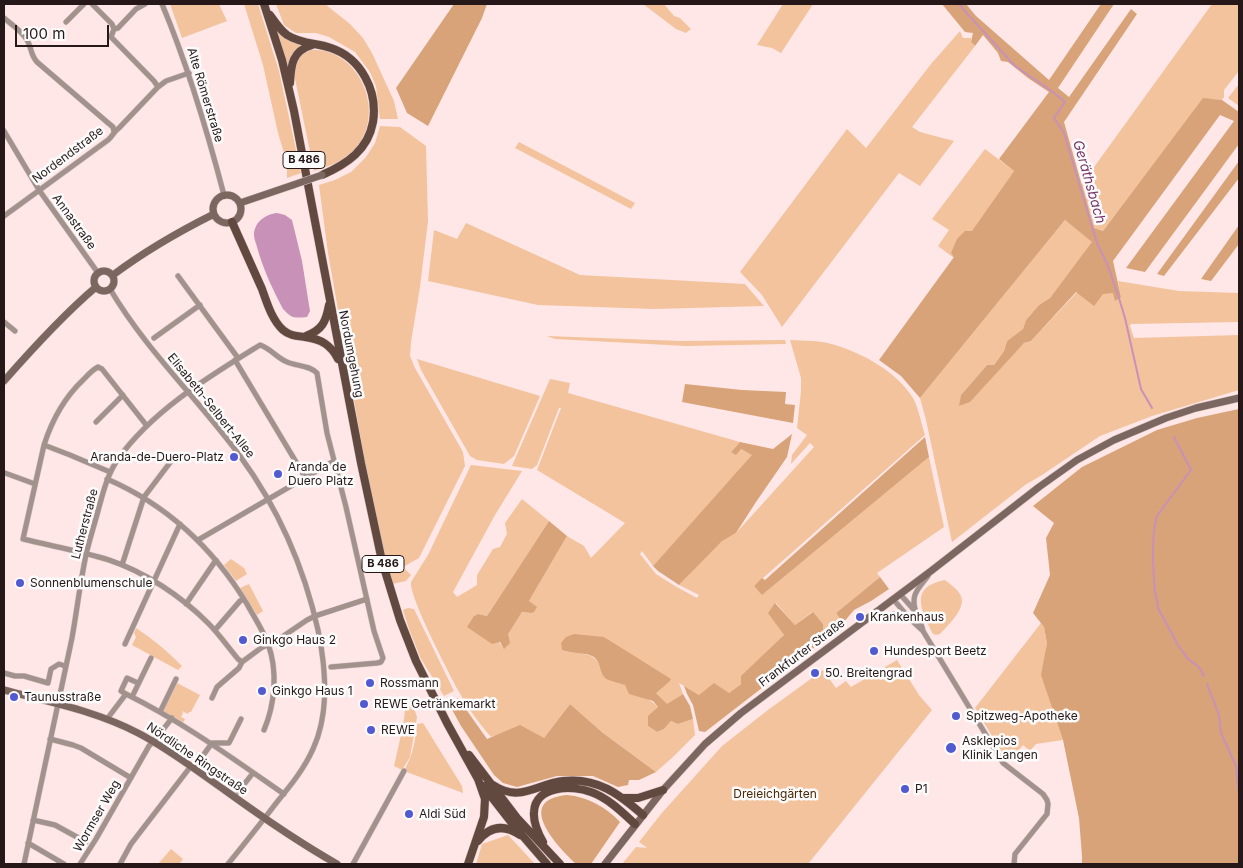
<!DOCTYPE html>
<meta charset="utf-8">
<style>
body{margin:0}
#map{position:relative;width:1243px;height:868px;overflow:hidden;background:#ffe7e7;font-family:Inter,sans-serif}
canvas{display:block}
.frame{position:absolute;inset:0;border:5px solid #261818;pointer-events:none}
.scale{position:absolute;left:15px;top:25px;width:94px;height:22px;box-sizing:border-box;border:2px solid #261818;border-top:0;padding-left:6px;font-size:15px;line-height:18px;white-space:nowrap;color:#261818;-webkit-text-stroke:4px #fbfbfb;paint-order:stroke}
</style>
<div id="map">
<canvas width="1243" height="868"></canvas>
<div class="frame"></div>
<div class="scale">100 m</div>
</div>
<script>
const context = document.querySelector('canvas').getContext('2d');
context.lineJoin = 'round';
function paint(path, color) { context.fillStyle = color; context.fill(path, 'evenodd'); }
function strokePath(path, color, width, dash) { context.strokeStyle = color; context.lineWidth = width; context.lineCap = dash ? 'butt' : 'round'; context.setLineDash(dash || []); context.stroke(path); }
function drawText(font, color, halo, rows, align = 'center') {
  context.font = font + ' Inter,sans-serif'; context.lineWidth = 5; context.setLineDash([]); context.textBaseline = 'middle'; context.strokeStyle = halo; context.fillStyle = color; for (const [text, x, y, turn = 0] of rows) {
    context.save(); context.translate(x, y); context.rotate((+turn || 0) * Math.PI / 180); context.textAlign = isNaN(turn) ? turn : align; if (halo) context.strokeText(text, 0, 0); context.fillText(text, 0, 0); context.restore();
  }
}
paint(new Path2D(`
 M170 4H219L227 21 182 38Z
 M244 4H258L279 71 301 173 287 178V163L278 133 263 65Z
 M276 4H325L350 24 363 38 372 53 394 101 398 119H380L376 86 370 72 355 52 329 37 316 33H296L284 25Z
 M643 4H664L674 16 680 18 691 29 686 33 676 29Z
 M783 4H813L781 53 772 48 757 45Z
 M1212 4H1239V71L1224 90V97L1222 100 1203 99 1103 231 1093 228 1081 185Z
 M277 31 282 35 305 44C296 52 291 56 287 68Z
 M960 31 963 38H971V42L975 46 912 127 920 132 954 141 920 186 899 173 782 327 762 295 740 272 847 129 866 148 931 64Z
 M309 50C355 46 384 104 361 141 350 159 333 165 314 171L294 74C294 61 298 56 309 50Z
 M1239 84V106L1228 98Z
 M380 126 400 127 426 146 428 221 420 287 411 342 410 356 415 368 463 452 465 466 419 558 403 567 411 575 406 581 392 584 382 545 371 497 328 253 319 185 335 180 351 172 366 157 375 143Z
 M519 142 635 203 631 209 515 148Z
 M985 149 1014 171 954 258 938 246 949 230 932 219Z
 M1065 220 1093 242 1050 298 1039 305 1026 320 1023 329 1007 341 1004 351 994 365H987L961 395 960 406 1024 343 1031 341 1077 292 1114 293 1121 297 1118 281 1179 291 1239 293V322L1131 324 1130 326 1134 338 1239 335V390L1152 416 1100 436 1042 475 1025 485 952 542 926 420 920 398Z
 M466 223 580 275 745 284 764 306 654 309 538 305 428 281 434 230 457 239Z
 M547 336 681 341 785 340 786 344 686 346 555 339Z
 M790 340C805 341 821 340 835 345 864 354 897 372 913 398 919 409 921 423 925 435L754 586 763 594 929 457 944 527 877 573 880 577 836 613 843 623 824 640 823 624 812 612 795 625 776 603 769 613 784 635 742 683 729 693 699 695 679 683 683 694 667 705 655 692 669 682 604 637 562 650C572 654 586 652 594 658 601 662 599 674 606 679 607 680 622 683 625 685L627 688C636 694 651 699 658 707L648 726 657 732 664 729 671 721 678 724 693 719 695 735 673 757 656 772 603 733 570 704 544 738 493 736 491 737C479 723 467 707 458 690 449 673 409 597 411 582L428 555 471 465 522 471 495 515 453 592 457 597 477 585V575L493 549 500 547 507 534 505 523 522 499 549 521 487 616 478 614 474 616 504 648 507 634 522 612 531 613 529 601 567 536 584 546 591 558 625 523 537 470 561 408H559L537 465 532 469 512 466 550 379 570 383 568 393 740 442 731 452 741 449 753 455 653 566 642 551 640 554 656 574 675 586 697 598 699 595 679 585 721 541 736 533 814 447 810 443 791 464 792 455 807 435 797 428 801 391V378Z
 M417 359 540 396 514 456 504 464 477 460 470 456 421 370Z
 M231 559 244 568 247 574 236 581 224 565Z
 M945 580C950 584 956 588 960 594 968 607 949 624 940 634L936 635 933 634C922 611 908 587 945 580Z
 M249 584 263 611 257 615 240 588Z
 M408 608 414 609 454 691 444 696 421 659 409 629 403 610Z
 M1041 623 1044 627 1047 643 1042 676 1063 740 1036 744 1030 751 1023 745 1009 762 1003 754 975 708Z
 M136 628C153 639 167 651 182 666L178 670 132 645 136 637 134 633Z
 M897 660 919 695 932 710 808 864H622L636 847 647 848 639 842 661 814 722 746 768 710 823 670 836 688 846 681 851 687Z
 M177 683 200 695 191 712H189L188 714 182 711 183 713 181 717 185 719 183 723 163 711Z
 M406 703 415 711 417 717 410 757 402 770 394 766 403 726Z
 M423 723 462 786 463 793 404 771C413 754 415 743 417 724Z
 M508 835 535 864H476L482 844Z
 M171 849 183 859 179 864H158Z`), '#f3c39d');
paint(new Path2D(`
 M454 4H487L482 18 428 126 407 113 396 88Z
 M942 4H966L976 16 1049 80 1101 4H1114L1058 88 1069 97 1131 9 1137 14 1064 122 1094 228 1103 231 1203 98 1222 100 1239 112V144L1145 272 1126 268 1234 121 1220 115 1113 261 1121 297 1115 301 1113 293 1103 294 1094 306 1076 292 1031 341 1024 343 970 402 959 406 961 395 987 365H994L1004 351 1007 341 1023 329 1026 320 1039 305 1050 298 1092 242 1065 220 920 398 901 376 879 360 954 257 951 253 957 239 965 231H972L1014 171 999 159 1049 92 1028 78 1008 62 1001 61 998 53 983 35 975 46 971 42 973 33 965 32Z
 M1239 161V178L1164 276 1157 274Z
 M1239 225V244L1211 281 1201 279Z
 M685 384 742 390 786 392 785 404 795 405 793 423 682 402Z
 M1239 409V864H1082V856L1079 818 1063 740 1041 675 1047 643 1044 627 1033 613 1050 575 1046 538 1054 523 1033 506 1082 467 1157 430 1197 418Z
 M792 434 787 457 756 502 736 533 722 541 679 585 658 571 653 566 752 455 741 449 736 455 731 452 740 442 773 449Z
 M925 437 929 457 762 595 754 586 762 578 765 580Z
 M549 521 567 536 529 601 537 607 534 612 531 613 522 612 508 634 510 643 504 649 500 642 492 644 467 627 474 616 478 614 487 616Z
 M880 577 889 589 871 601 854 610 843 623 836 613Z
 M775 603 795 625 813 612 823 624 824 640 705 732 699 731 693 705 687 694 684 686 699 695 714 683 729 693 741 684V676L784 635 768 613Z
 M574 634 604 637 671 679 669 682 656 693 667 704 683 694 690 706 693 719 678 724 671 721 664 729 657 732 648 726V716L658 707 653 701 629 694 625 685C622 684 607 680 606 679 599 674 601 662 594 657 586 652 572 654 562 650L561 643 566 637Z
 M458 698 487 739 520 725 544 738 570 704 603 733 656 772 639 780H629L628 785 618 787 593 776H557L517 787 503 783 494 775 461 726 449 704Z
 M567 795C588 797 606 807 620 822L591 864H576C558 847 513 800 567 795Z`), '#d8a378');
paint(new Path2D(`
 M277 213 285 215 292 220 302 261 309 305 310 311 307 317C295 318 292 319 283 309 273 290 263 269 257 247 256 243 254 239 254 235 254 222 266 214 277 213Z`), '#c891b8');
strokePath(new Path2D(`
 M959 4 972 19 1015 66 1053 92 1065 102 1054 118 1064 133 1097 243 1108 266 1118 295 1125 318 1141 389 1152 408
 M1174 437 1191 470 1157 516C1151 536 1153 571 1155 592 1156 598 1158 602 1158 608L1178 645 1188 659 1199 667 1204 676
 M1207 684 1219 715 1221 733 1236 766 1239 796`), '#c891b8', 2);
const street = new Path2D(`
 M92 4 112 24 114 29 111 37 154 81 158 87
 M162 4C188 66 207 130 224 195
 M4 18C12 25 22 31 27 40 32 48 30 54 37 62L107 122 113 127 114 132
 M66 22 84 4
 M114 29 118 28 136 9 145 4
 M4 131 39 190 98 273
 M4 216 108 140C113 136 113 132 119 128L158 87 166 81 189 73
 M178 276 238 358
 M110 289C146 350 198 399 240 456 278 508 304 567 318 630 326 668 330 712 313 749 304 769 291 785 277 802 261 823 245 843 228 864
 M4 322 15 331
 M154 338 200 305
 M235 360 305 477
 M96 422 123 395
 M147 426 102 369 98 367C92 370 88 375 83 380 64 398 52 420 44 445L23 539C51 546 81 551 109 560 145 572 181 596 208 623 219 634 228 647 238 659L242 662
 M44 445 70 455 110 472
 M5 473 35 484
 M107 479C167 505 213 548 247 604 254 617 263 630 268 644 278 671 275 704 264 730
 M198 540 334 461
 M122 565 144 497 175 456
 M928 576C918 589 910 595 916 612 918 619 922 624 923 631L1003 763 1043 794 1047 800 1048 804 1047 814 1015 854 1014 864
 M900 594 915 611
 M893 599 910 619 923 631
 M186 604 216 560
 M868 618 895 614 910 619
 M215 630 240 601 244 599
 M125 644 180 524
 M4 673 15 676H24L48 683 51 669 59 664 65 666
 M126 694 121 691 127 678 138 683
 M132 697 151 658
 M212 698 217 687 239 668 242 662 261 648 279 639 307 620 315 616 367 599
 M160 712 176 679
 M107 719 126 694C183 722 232 758 284 794
 M50 739 73 745 81 748 131 778
 M194 768 212 743H229L241 719
 M238 792 253 773
 M33 820 55 825 86 842
 M28 843 64 864
 M24 864C40 789 56 713 72 638 77 610 80 583 86 555 89 541 94 526 98 511 103 493 107 475 118 459 153 410 210 376 260 345 270 348 277 358 287 362 296 366 309 365 317 373L327 433 346 507 374 631 383 658 381 662 377 663 331 667
 M80 864 96 839 149 746 158 736 172 718
 M120 864 131 844 191 766
 M353 864 404 771`);
const secondary = new Path2D(`
 M213 209a14 14 0 1 1 28 0a14 14 0 1 1-28 0Z
 M240 203 293 185
 M94 281a10 10 0 1 1 20 0a10 10 0 1 1-20 0Z
 M113 275C145 251 178 232 214 214
 M4 381C33 348 63 315 96 287
 M4 690C49 702 96 711 138 733 169 749 197 771 226 791 262 817 298 842 337 864
 M605 864 663 790 705 744 741 713 931 571 1039 487 1077 460 1114 440 1166 418 1196 408 1239 398`);
const primary = new Path2D(`
 M264 4 282 60 294 111 361 463 382 561 400 620 416 661 447 723 478 779 485 799 484 817 468 864
 M270 15C275 22 280 30 287 35 301 44 317 43 331 48 361 58 378 91 373 122 368 150 347 164 322 175
 M290 83C291 65 292 51 312 45
 M232 222C242 244 252 267 262 289 267 303 272 320 283 330 290 336 297 336 305 337 321 339 331 345 338 359
 M306 336C322 330 326 322 329 305
 M469 755 517 818 560 864
 M493 785C520 803 536 784 563 781 597 777 619 794 643 815
 M483 786 515 827 547 864
 M624 798H638L663 790
 M478 841C490 826 504 824 520 835
 M543 842C538 833 533 823 534 812 535 785 573 785 591 792 608 798 622 812 635 824`);
strokePath(street, '#d8c2c2', 6);
strokePath(secondary, '#d8c2c2', 8);
strokePath(primary, '#d8c2c2', 9);
strokePath(street, '#a2928d', 5);
strokePath(secondary, '#7c6760', 7);
strokePath(primary, '#624940', 8);
const secondaryBridge = new Path2D(`
 M293 185 322 175`);
strokePath(secondaryBridge, '#d8c2c2', 8, []);
strokePath(secondaryBridge, '#7c6760', 7);
for (const [x, y, r, color] of [
 [234,457,5,"#515ad0"],
 [278,474,5,"#515ad0"],
 [20,583,5,"#515ad0"],
 [860,617,5,"#515ad0"],
 [243,640,5,"#515ad0"],
 [874,651,5,"#515ad0"],
 [815,673,5,"#515ad0"],
 [370,683,5,"#515ad0"],
 [262,691,5,"#515ad0"],
 [14,697,5,"#515ad0"],
 [364,704,5,"#515ad0"],
 [956,716,5,"#515ad0"],
 [371,730,5,"#515ad0"],
 [951,748,6,"#515ad0"],
 [905,789,5,"#515ad0"],
 [409,814,5,"#515ad0"]
]) { const dot = new Path2D(); dot.arc(x, y, r, 0, 2 * Math.PI); context.fillStyle = color; context.fill(dot); strokePath(dot, '#fbfbfb', 2); }
for (const [x, y, w] of [
 [304,160,42],
 [383,564,42]
]) { const box = new Path2D(); box.roundRect(x - w / 2, y - 8.5, w, 17, 4); context.fillStyle = '#fbfbfb'; context.fill(box); strokePath(box, '#261818', 1); }
drawText('bold 11px', '#261818', null, [
 ["B 486",304,160],
 ["B 486",383,564]
]);
drawText('12px', '#261818', '#fbfbfb', [
 ["Alte Römerstraße",205,95,73],
 ["Nordendstraße",68,155,-37],
 ["Annastraße",74,222,54],
 ["Nordumgehung",351,354,79],
 ["Elisabeth-Selbert-Allee",211,406,51],
 ["Lutherstraße",85,524,-75],
 ["Frankfurter Straße",802,653,-37],
 ["Nördliche Ringstraße",197,759,34],
 ["Wormser Weg",97,816,-60]
]);
drawText('12px', '#261818', '#fbfbfb', [
 ["Aranda-de-Duero-Platz",224,457,"right"],
 ["Aranda de",288,467],
 ["Duero Platz",288,481],
 ["Sonnenblumenschule",30,583],
 ["Krankenhaus",870,617],
 ["Ginkgo Haus 2",253,640],
 ["Hundesport Beetz",884,651],
 ["50. Breitengrad",825,673],
 ["Rossmann",380,683],
 ["Ginkgo Haus 1",272,691],
 ["Taunusstraße",24,697],
 ["REWE Getränkemarkt",374,704],
 ["Spitzweg-Apotheke",966,716],
 ["REWE",381,730],
 ["Asklepios",962,741],
 ["Klinik Langen",962,755],
 ["P1",915,789],
 ["Aldi Süd",419,814]
], 'left');
drawText('12px', '#4a2805', '#fbfbfb', [
 ["Dreieichgärten",775,794]
]);
drawText('italic 14px', '#773468', '#fbfbfb', [
 ["Geräthsbach",1089,182,74]
]);
</script>
